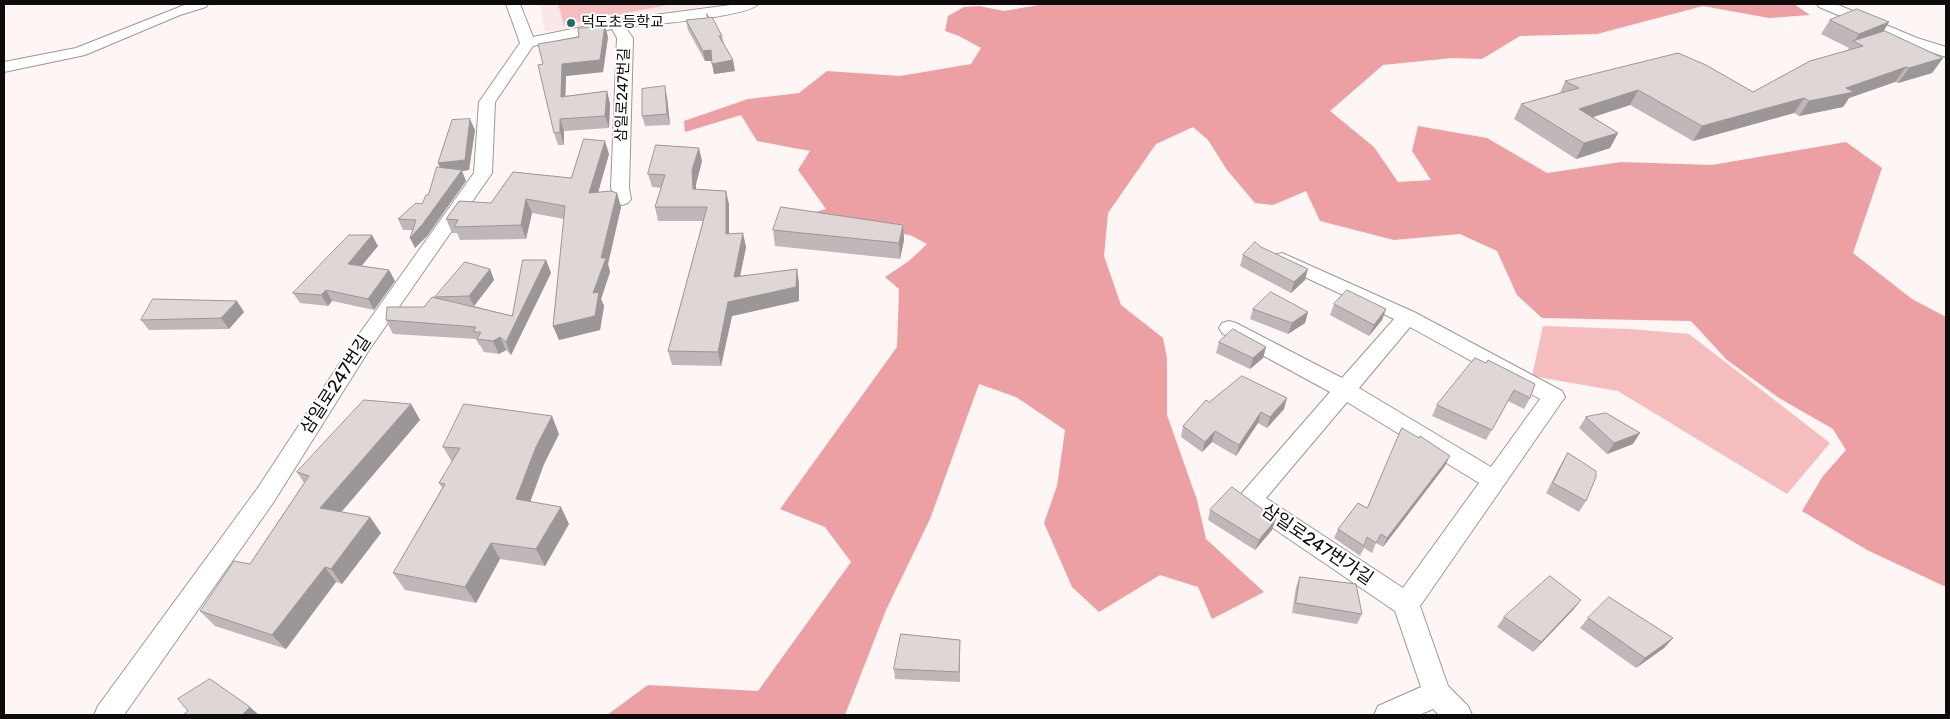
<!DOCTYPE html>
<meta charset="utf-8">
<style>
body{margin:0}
#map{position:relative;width:1950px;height:719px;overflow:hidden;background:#fef5f5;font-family:Rubik,sans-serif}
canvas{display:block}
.frame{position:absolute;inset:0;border:5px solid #0e0b0b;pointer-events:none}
</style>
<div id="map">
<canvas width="1950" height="719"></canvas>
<div class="frame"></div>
</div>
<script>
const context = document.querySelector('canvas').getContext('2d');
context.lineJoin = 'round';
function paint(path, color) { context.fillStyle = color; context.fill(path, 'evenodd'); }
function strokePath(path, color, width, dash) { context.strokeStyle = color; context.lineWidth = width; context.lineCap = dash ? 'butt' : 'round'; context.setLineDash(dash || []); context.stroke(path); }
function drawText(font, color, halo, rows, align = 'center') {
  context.font = font + ' Rubik,"Noto Sans KR",sans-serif'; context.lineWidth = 4; context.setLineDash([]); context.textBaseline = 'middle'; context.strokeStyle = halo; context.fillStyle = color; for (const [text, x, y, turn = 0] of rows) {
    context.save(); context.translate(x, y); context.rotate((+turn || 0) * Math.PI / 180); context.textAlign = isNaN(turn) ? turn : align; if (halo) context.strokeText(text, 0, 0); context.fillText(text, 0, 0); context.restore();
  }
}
paint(new Path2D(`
 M540 4H728L651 13 545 32Z`), '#fae7e8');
paint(new Path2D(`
 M558 4H673L564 25Z
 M1543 326 1629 329 1689 334 1830 443 1787 494 1618 391 1532 376Z`), '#f6bdbe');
paint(new Path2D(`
 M1044 4H1794L1810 15 1769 18 1703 6 1597 34 1520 36 1482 59 1452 58 1383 65 1330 111 1374 147 1398 182 1431 180 1412 151 1418 126 1487 138 1547 173 1621 162 1712 165 1846 142 1882 168 1853 253 1912 299 1946 317V587L1867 550 1802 511 1823 476 1846 450 1833 429 1779 398 1727 360 1691 321 1542 318 1517 295 1497 251 1460 234 1394 240 1320 221 1306 191 1273 205 1255 203 1227 170 1208 140 1193 127 1156 144 1108 213 1104 256 1121 305 1163 338 1167 358V415L1197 500 1206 539 1264 592 1212 619 1198 587 1160 575 1099 612 1072 587 1044 523 1057 486 1065 430 1016 397 979 384 930 519 886 610 845 715H607L648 685 758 691 851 562 825 527 780 509 897 347 899 289 885 277 909 261 927 244 910 235 795 218 826 209 798 170 810 151 757 141 741 115 685 132 684 121 748 99 799 93 827 71 900 76 971 64 981 48 959 36 945 31 948 16 964 7 979 6 1004 11Z`), '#eda0a3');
const minor = new Path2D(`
 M187 4H208L206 7 180 15 85 55 4 72V62L76 48Z
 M506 4H520L533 37 616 20 738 4H758C749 17 647 25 625 27L633 38 629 188 631 199 628 203 622 205 616 203 611 188 617 38 612 29 533 46 495 102 492 173 369 350 273 503 124 715H94L98 706 257 489 355 340 474 173 479 102 520 43Z
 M1817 4H1836L1917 38 1946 47V57L1907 44 1819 7Z
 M1282 253 1414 312 1562 391 1565 397 1420 606 1448 686 1468 706 1472 715H1439L1433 709 1419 715H1374L1378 706 1421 687 1395 611 1242 507 1238 500 1242 493 1330 392 1222 333 1219 328 1222 323 1229 321 1236 323 1342 378 1394 319 1275 263 1272 259 1275 255ZM1410 327 1540 399 1491 467 1359 388ZM1347 402 1479 483 1403 588 1266 498Z`);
strokePath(minor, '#9f9697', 2);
paint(minor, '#fff');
paint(new Path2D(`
 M686 20 722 36 724 44 735 71 714 74 712 61H705L688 30Z
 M1830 20 1889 22 1883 32 1943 58 1932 73 1898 83 1895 82 1849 98 1843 107 1799 116 1794 113 1693 141 1630 105 1593 117 1618 133 1610 148 1576 159 1514 119 1521 104 1560 93 1565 81 1753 92 1847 51 1849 48 1821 34Z
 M608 37 603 72 566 76 565 96 607 91 610 104 609 128 564 131V145H558L554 133 543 64Z
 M667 97 670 125 645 126 642 116Z
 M475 130 469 170 462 171 466 181 427 236 415 248 413 230H403L398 219 422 204 428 195 440 168Z
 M609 154 598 192 617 193 621 207 608 264 610 272 601 299 604 306 600 330 559 340 553 326 564 219 532 213 526 239 460 240 457 233H452L446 219 491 203 571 178Z
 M702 161 696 184V189L726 191 729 205V234L746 247 740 276 799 283V301L732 316 721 366 672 365 668 351 703 221H658L655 207 661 188 652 187 648 174Z
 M903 225 904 240 900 259 775 246 773 230Z
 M378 246 361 266 389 270 395 281 374 310 332 301 328 306 300 303 293 293Z
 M1261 247 1305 280 1291 293 1240 266 1243 255Z
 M546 260 551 273 511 355 506 350 499 354 484 352 480 345H479L476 339 393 334 386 320 424 307 435 297 490 269 494 280 474 306 512 316Z
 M1334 304 1386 309 1382 320 1369 336 1330 315Z
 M1253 309 1308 312 1305 323 1288 334 1250 319Z
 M244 312 229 329 149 330 141 320Z
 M1219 342 1266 347 1263 358 1250 369 1216 353Z
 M1486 363 1530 398 1524 409 1508 401 1486 440 1432 416 1437 405Z
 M1209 402 1284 409 1267 428 1258 423 1236 456 1212 442 1202 452 1181 437 1183 426Z
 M411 404 420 420 341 512 370 517 381 533 342 584 336 582 286 649 215 626 200 611 250 564 304 483 297 472Z
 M1586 417 1633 444 1607 454 1579 428Z
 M559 434 544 464 530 502 569 524 545 566 500 559 476 603 405 590 393 573 442 488 439 483 452 462 443 447Z
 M1568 453 1586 501 1579 512 1546 493 1561 464Z
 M1445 466 1383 547 1376 543 1372 553 1364 548 1360 556 1334 538 1338 529 1367 508Z
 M1210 510 1272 530 1255 550 1208 520Z
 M1300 577 1362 614 1357 624 1292 613 1296 587Z
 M1581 600 1573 610 1533 652 1497 627 1504 617Z
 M1588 618 1673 638 1664 648 1636 668 1580 628Z
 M960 640V682L895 679 894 669Z`), '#c0b8b8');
paint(new Path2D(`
 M1889 22 1880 37 1854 42 1859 34Z
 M605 25 608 37 603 72 566 76 565 109 561 97 562 64Z
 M711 50 713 61H705L703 51Z
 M1943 58 1932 73 1898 83 1909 68Z
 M733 60 735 71 714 74 712 64Z
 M1906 67 1895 82 1849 98 1843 107 1799 116 1809 101Z
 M665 86 667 97 670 125 667 114Z
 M1638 90 1630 105 1572 124 1579 109Z
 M607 91 610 104 609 128 605 116Z
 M1804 98 1794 113 1693 141 1702 126Z
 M470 119 475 130 469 170 462 171 466 181 427 236 415 248 410 238 443 174 438 163Z
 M560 119 564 131V145L560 132Z
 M1618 133 1610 148 1576 159 1584 143Z
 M605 141 609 154 594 207 589 193Z
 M699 148 702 161 696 184V203L693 189 692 170Z
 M726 191 729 205V248L726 234Z
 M617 193 621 207 608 264 610 272 601 299 604 306 600 330 559 340 553 326 593 293Z
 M526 199 532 213 526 239 521 225Z
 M903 225 904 240 900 259 899 243Z
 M743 233 746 247 737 291 734 277Z
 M372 235 378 246 354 275 348 264Z
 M546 260 551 273 511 355 506 342Z
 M490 269 494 280 474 306 469 296Z
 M797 269 799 283V301L732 316 721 366 718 352 728 302Z
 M1308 269 1305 280 1291 293 1294 282Z
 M389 270 395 281 374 310 368 299Z
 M326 290 332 301 328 306 321 295Z
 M237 301 244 312 229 329 221 318Z
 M1386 309 1382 320 1369 336 1374 325Z
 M1308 312 1305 323 1288 334 1292 323Z
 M500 337 506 350 499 354 493 341Z
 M1266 347 1263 358 1250 369 1253 358Z
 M1287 398 1284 409 1267 428 1270 417Z
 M411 404 420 420 332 523 320 508Z
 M1261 412 1258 423 1236 456 1239 445Z
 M552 416 559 434 544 464 525 516 516 499 536 447Z
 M1215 431 1212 442 1202 452 1205 442Z
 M1640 433 1633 444 1607 454 1614 443Z
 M1450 456 1445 466 1383 547 1387 538Z
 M561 507 569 524 545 566 536 549Z
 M370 517 381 533 342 584 331 569Z
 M1276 519 1272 530 1255 550 1259 540Z
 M491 543 500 559 476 603 465 587Z
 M325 567 336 582 286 649 272 635Z
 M1581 600 1573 610 1533 652 1541 642Z
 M1673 638 1664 648 1636 668 1645 658Z
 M250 707 259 715H242Z`), '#9c9696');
const building = new Path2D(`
 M1857 9 1889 22 1859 34 1830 20Z
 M707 14 709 18 712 17 722 36H719L733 60 712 64 711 50 703 51 686 20 707 18Z
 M605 25 600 60 562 64 561 97 607 91 605 116 560 119V132L554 133 538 65 543 64 538 44 579 37 578 29Z
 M1885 31 1943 58 1909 68 1906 67 1846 88 1854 92 1809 101 1804 98 1702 126 1638 90 1579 109 1618 133 1584 143 1521 104 1579 88 1565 81 1678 53 1706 65 1753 92 1810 61 1863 46 1853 41Z
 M665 86 667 114 642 116V89Z
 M470 119 465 160 438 163 452 120Z
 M584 139 605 141 589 193 611 191 617 193 601 258H606L593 293 599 292 595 316 553 326 565 206 526 199 521 225 454 227 458 220 446 219 459 201 491 203 513 172 571 178Z
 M656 145 699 148 692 170 693 189 726 191V234L743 233 734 277 797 269 796 287 728 302 718 352 668 351 707 207H655L665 175 648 174Z
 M437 167 462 170 422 225 410 238 416 220 398 219 416 203 422 204 426 195H428Z
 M781 207 903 225 899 243 773 230Z
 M349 235H372L348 264 389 270 368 299 326 290 321 295 293 293Z
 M1255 242 1261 247 1308 269 1294 282 1243 255Z
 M523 260H546L506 342 500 337 493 341 477 339 481 332H473L476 327 386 320 387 307H424L432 297 512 316Z
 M465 262 490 269 469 296 435 297Z
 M1347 290 1386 309 1374 325 1334 304Z
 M1271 292 1308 312 1292 323 1253 309Z
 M153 299 237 301 221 318 141 320Z
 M1233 329 1266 347 1253 358 1219 342Z
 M1475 358 1486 363 1488 360 1535 384 1530 398 1514 390 1492 430 1437 405Z
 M1242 376 1287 398 1270 417 1261 412 1239 445 1215 431 1205 442 1183 426 1206 400 1209 402Z
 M364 400 411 404 320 508 370 517 331 569 325 567 272 635 200 611 234 561 250 564 309 476 297 472Z
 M464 404 552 416 536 447 516 499 561 507 536 549 491 543 465 587 393 573 445 484 439 483 460 448 443 447Z
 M1606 413 1640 433 1614 443 1586 417Z
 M1402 428 1419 438 1420 436 1450 456 1387 538 1381 534 1376 543 1367 537 1364 546 1338 529 1358 503 1367 508Z
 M1568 453 1596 471V477L1586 501 1553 483Z
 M1232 487 1276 519 1259 540 1210 510Z
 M1550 576 1581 600 1541 642 1504 617Z
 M1300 577 1356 584 1362 614 1296 603Z
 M1609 597 1673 638 1645 658 1588 618Z
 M901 634 960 640 959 672 894 669Z
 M210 679 250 707 242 715H183L188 711 178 699Z`);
paint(building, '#dfd6d6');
strokePath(building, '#9c9696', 1);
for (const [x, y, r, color] of [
 [571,23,5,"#1e6b6c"]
]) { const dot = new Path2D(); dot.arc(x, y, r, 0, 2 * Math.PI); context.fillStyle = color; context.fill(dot); strokePath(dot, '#fff', 2); }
drawText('15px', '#0e0b0b', '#fff', [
 ["덕도초등학교",581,23]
], 'left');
drawText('15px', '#0e0b0b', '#fff', [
 ["삼일로247번길",623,95,-88]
]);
drawText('18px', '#0e0b0b', '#fff', [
 ["삼일로247번길",336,385,-57],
 ["삼일로247번가길",1317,545,34]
]);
</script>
